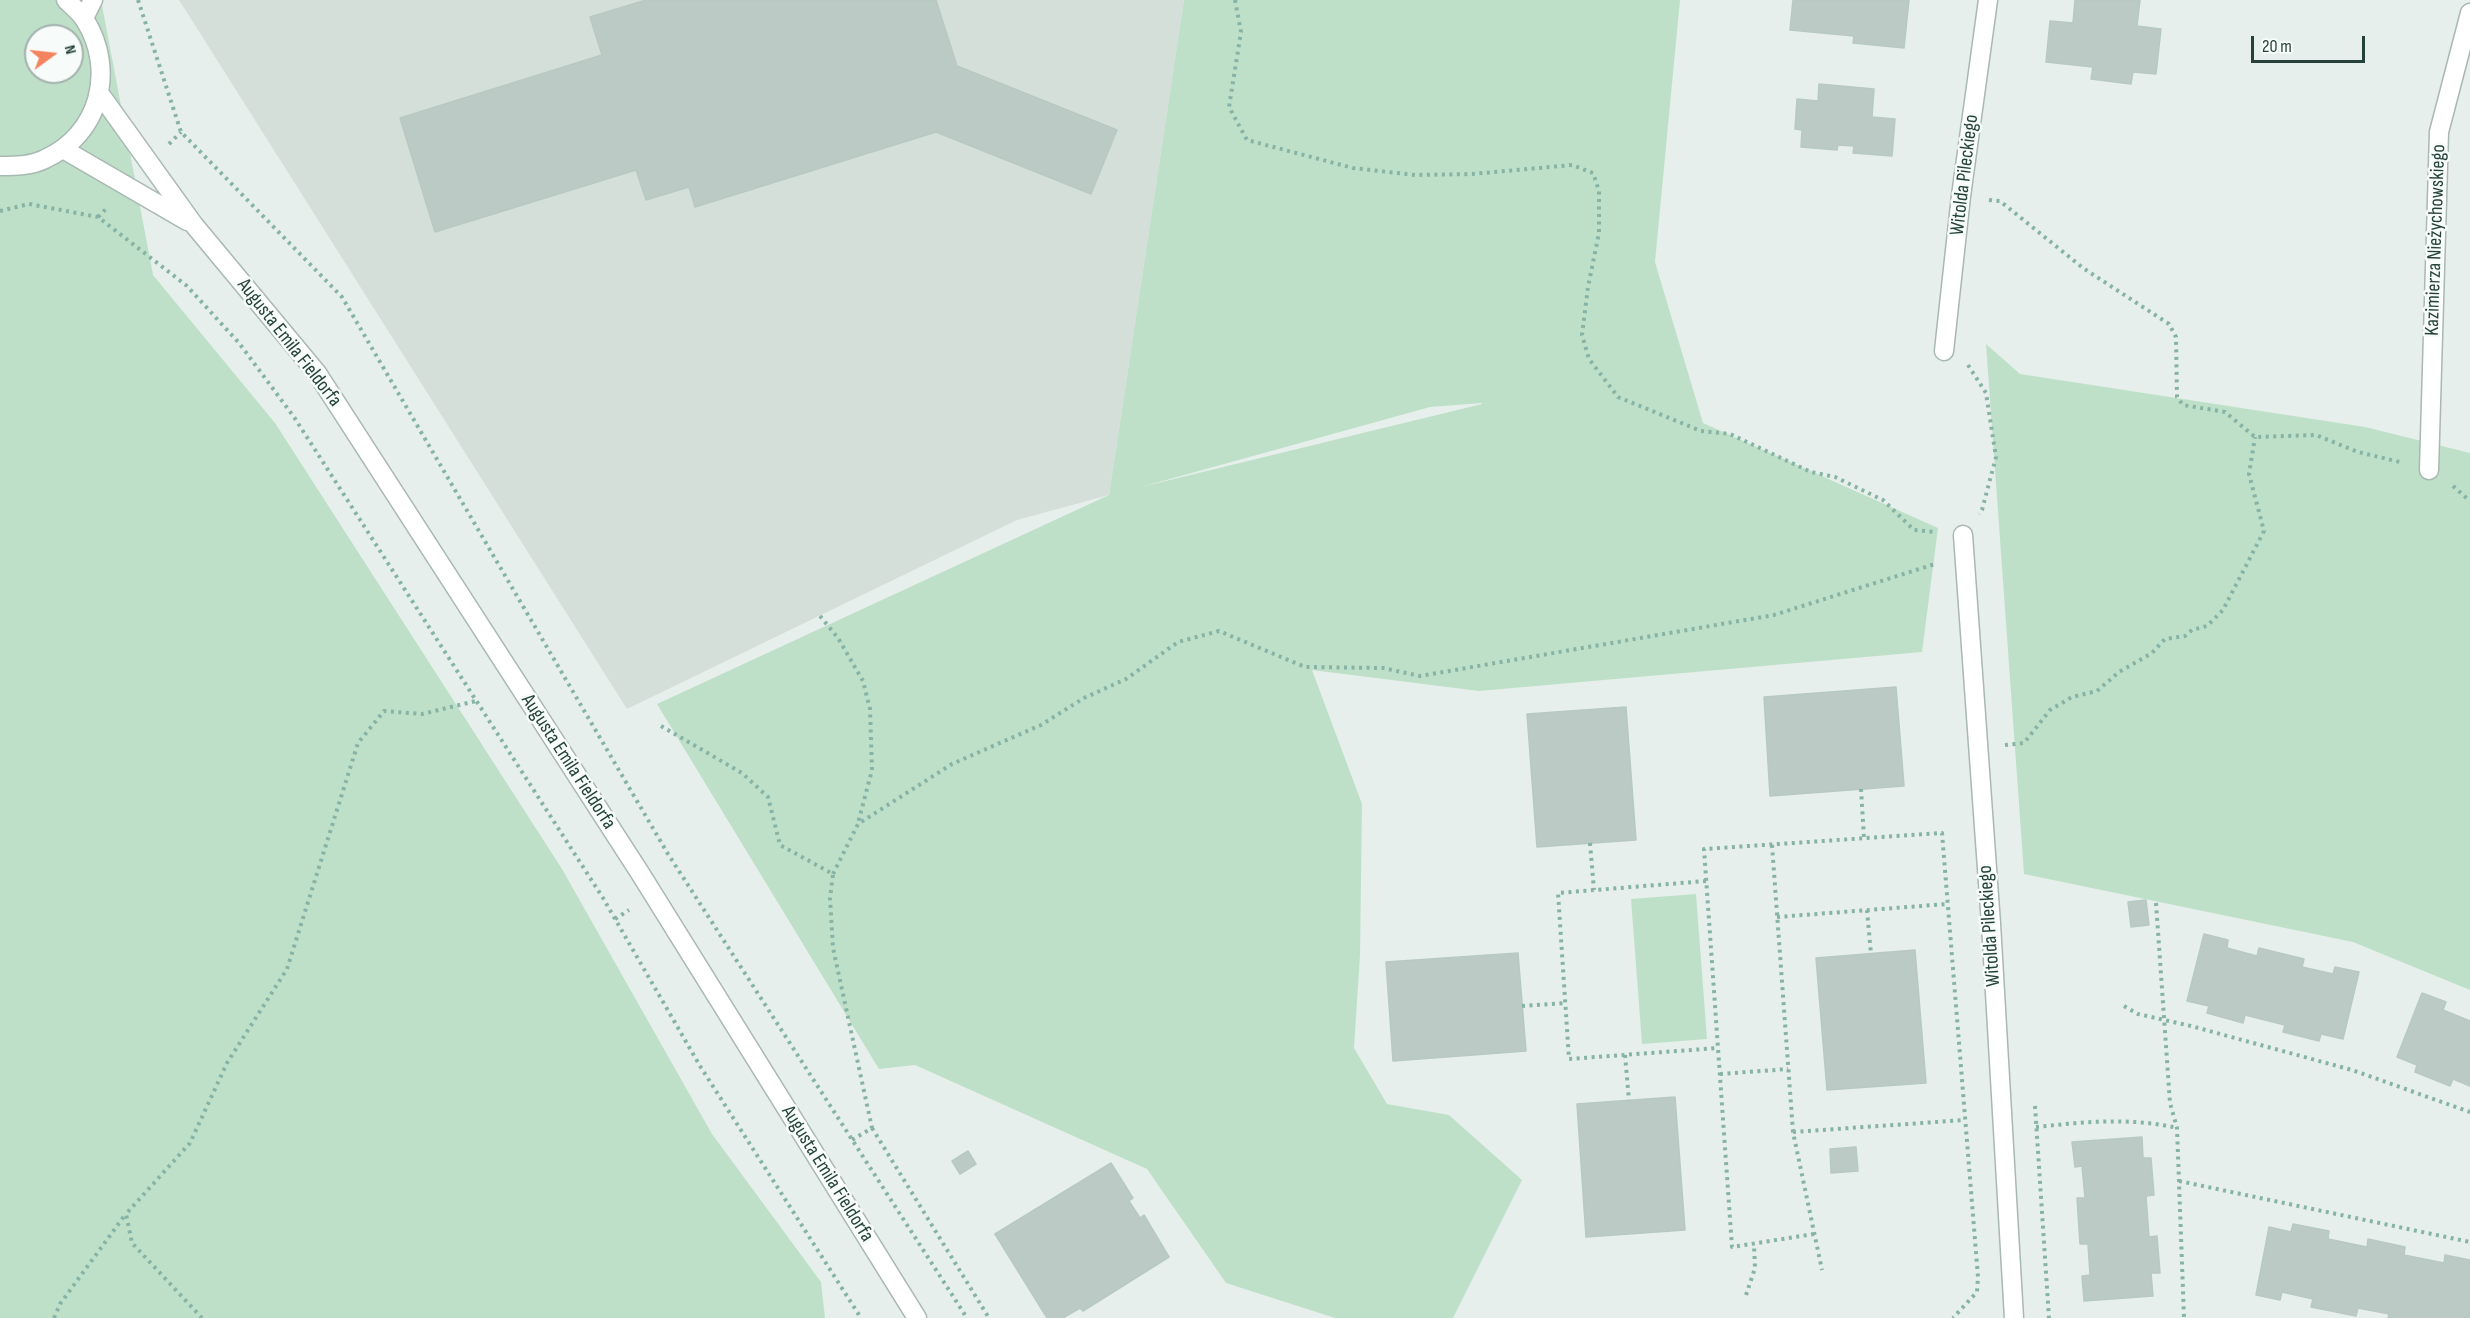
<!DOCTYPE html>
<meta charset="utf-8">
<style>
body{margin:0}
#map{position:relative;width:2470px;height:1318px;overflow:hidden;background:#e6efeb;font-family:"Sofia Sans Condensed",sans-serif}
canvas{display:block}
.north{position:absolute;left:24px;top:24px;width:60px;height:60px;box-sizing:border-box;background:#f7fbf9;border:2px solid #a3b1ad;border-radius:50%;rotate:75deg;font-size:16px;font-weight:700;line-height:24px;text-align:center;color:#24423a}
.north::after{content:'';display:block;margin:auto;width:21px;height:27px;background:#f4845f;clip-path:polygon(50% 0,100% 100%,50% 72%,0 100%)}
.scale{position:absolute;left:2251px;top:36px;width:114px;height:27px;box-sizing:border-box;border:3px solid #24423a;border-top:0;padding-left:8px;font-size:18px;line-height:21px;white-space:nowrap;color:#24423a;-webkit-text-stroke:4px #f7fbf9;paint-order:stroke}
</style>
<div id="map">
<canvas width="2470" height="1318"></canvas>
<div class="north">N</div>
<div class="scale">20 m</div>
</div>
<script>
const context = document.querySelector('canvas').getContext('2d');
context.lineJoin = 'round';
function paint(path, color) { context.fillStyle = color; context.fill(path, 'evenodd'); }
function strokePath(path, color, width, dash) { context.strokeStyle = color; context.lineWidth = width; context.lineCap = dash ? 'butt' : 'round'; context.setLineDash(dash || []); context.stroke(path); }
function drawText(font, color, halo, rows, align = 'center') {
  context.font = font + ' "Sofia Sans Condensed",sans-serif'; context.lineWidth = 5; context.setLineDash([]); context.textBaseline = 'middle'; context.strokeStyle = halo; context.fillStyle = color; for (const [text, x, y, turn = 0] of rows) {
    context.save(); context.translate(x, y); context.rotate((+turn || 0) * Math.PI / 180); context.textAlign = isNaN(turn) ? turn : align; if (halo) context.strokeText(text, 0, 0); context.fillText(text, 0, 0); context.restore();
  }
}
paint(new Path2D(`
 M179 0H1184L1109 495 1017 520 627 709Z`), '#d4dfda');
paint(new Path2D(`
 M0 0H101L153 275 275 423 562 869 712 1134 821 1282 825 1318H0ZM36 36H72V72H36Z
 M1184 0H1680L1655 262 1703 423 1938 528 1922 652 1479 691 1312 670 1362 804 1360 955 1354 1048 1387 1104 1449 1115 1522 1180 1453 1318H1335L1226 1283 1147 1169 915 1065 879 1069 657 704 1109 495ZM1482 403V404L1141 487 1430 407Z
 M1986 344 2020 374 2365 427 2470 453V990L2353 942 2024 874Z
 M1696 894 1707 1039 1642 1044 1631 899Z`), '#bfe0c8');
const building = new Path2D(`
 M646 0H936L957 66 1117 130 1091 194 936 132 695 207 689 187 646 200 636 170 435 232 400 118 602 55 590 17Z
 M1793 0H1909L1904 48 1853 43 1854 36 1790 30Z
 M2075 0H2140L2137 26 2161 29 2156 74 2133 72 2131 84 2091 79 2093 67 2046 62 2050 21 2073 23Z
 M1819 84 1874 89 1872 117 1895 119 1892 156 1853 153 1854 146 1838 145 1837 150 1801 147 1802 130 1795 129 1797 99 1818 101Z
 M1896 687 1904 786 1770 796 1764 697Z
 M1626 707 1636 840 1537 847 1527 714Z
 M2146 900 2149 925 2131 927 2128 902Z
 M2204 934 2228 940 2227 948 2257 956 2259 948 2304 959 2302 967 2333 974 2335 967 2359 972 2343 1039 2321 1034 2319 1041 2283 1032 2285 1025 2245 1015 2243 1023 2207 1013 2209 1006 2187 1001Z
 M1915 950 1926 1083 1827 1090 1816 958Z
 M1518 953 1526 1051 1393 1061 1386 962Z
 M2422 993 2446 1002 2443 1010 2470 1021V1086L2453 1079 2450 1086 2415 1072 2417 1065 2397 1057Z
 M1675 1097 1685 1230 1586 1237 1577 1104Z
 M2142 1137 2143 1158H2151L2154 1195 2146 1196 2149 1237 2157 1236 2160 1273H2151L2153 1296 2084 1301 2082 1276 2090 1275 2088 1244H2080L2077 1198H2085L2082 1166 2075 1167 2072 1142Z
 M1856 1147 1858 1171 1831 1173 1830 1149Z
 M968 1151 976 1164 960 1174 952 1161Z
 M1111 1163 1133 1198 1129 1201 1140 1218 1144 1215 1169 1257 1083 1311 1080 1308 1063 1318H1047L995 1234Z
 M2293 1224 2329 1231 2328 1239 2367 1247 2368 1239 2405 1247 2404 1255 2444 1263 2445 1255 2470 1260V1318H2388L2389 1314 2358 1308 2356 1316 2311 1307 2313 1299 2282 1292 2280 1300 2256 1295 2269 1227 2291 1232Z`);
paint(building, '#bbcac4');
strokePath(building, '#b8c9c2', 1.5);
const minor = new Path2D(`
 M84 18 93 0
 M100 94 194 225 317 373 640 873 917 1318
 M63 149 187 221
 M0 166C15 166 31 166 45 159 100 134 116 70 85 20 80 12 72 6 66 0
 M1944 351 1961 196 1988 0
 M2429 470 2439 132 2470 13
 M1963 535 1991 924 2014 1318`);
strokePath(minor, '#a8b8b2', 21);
strokePath(new Path2D(`
 M138 0 181 132 342 297 668 854 967 1318
 M1235 0 1241 32 1229 107 1247 140 1353 168 1415 175 1472 174 1572 165 1593 173 1599 191V233L1588 287 1582 335 1589 359 1618 397 1701 431 1730 434 1811 472 1835 477 1883 500 1914 530 1934 532
 M169 144 181 132
 M1989 200 2000 201 2083 268 2169 324 2176 337 2177 397 2183 405 2225 412 2255 437 2316 435 2358 452 2400 462
 M0 211 29 204 98 217 187 286 239 343 294 417 603 898 700 1066 861 1318
 M98 217 108 207
 M1968 365 1986 393 1996 457 1982 510 1979 514
 M2453 486 2470 501
 M820 616 838 638 863 681 870 709 872 770 858 823
 M661 726 742 773 768 797 780 845 833 874 830 898 833 948 872 1128 852 1140
 M2005 745 2024 743 2050 710 2072 697 2097 691 2119 672 2152 653 2165 639 2185 636 2192 630 2207 626 2223 610 2264 531 2249 474 2255 437
 M1861 789 1864 838
 M1590 843 1594 890
 M1772 845 1793 1132 1822 1270
 M833 874 858 824 952 764 1041 725 1084 698 1126 679 1178 642 1219 631 1305 667 1383 668 1420 676 1774 615 1935 564
 M1706 881 1558 893 1569 1059 1718 1048
 M2156 903 2170 1103 2177 1128 2184 1318
 M1867 910 1871 954
 M1777 917 1947 904
 M615 919 629 910
 M1522 1006 1565 1003
 M2124 1006 2138 1014 2191 1026 2352 1070 2470 1112
 M1625 1055 1629 1100
 M1720 1074 1788 1069
 M2035 1106 2049 1318
 M2036 1127C2083 1122 2131 1117 2177 1128
 M872 1128 989 1318
 M1793 1132 1965 1120
 M2179 1181 2470 1242
 M1814 1234 1732 1247 1704 849 1942 833 1978 1277 1977 1292 1953 1318
 M1746 1295 1755 1268 1754 1244
 M54 1318 60 1304 125 1215
 M202 1318 132 1243 126 1214 190 1143 227 1063 287 969 358 743 384 711 422 714 476 701`), '#86b3a5', 4, [3, 4.5]);
strokePath(minor, '#fff', 18);
drawText('20px', '#24423a', '#f7fbf9', [
 ["Witolda Pileckiego",1965,175,-83],
 ["Kazimierza Nieżychowskiego",2436,240,-88],
 ["Augusta Emila Fieldorfa",289,343,52],
 ["Augusta Emila Fieldorfa",568,762,57],
 ["Witolda Pileckiego",1990,926,-94],
 ["Augusta Emila Fieldorfa",827,1174,58]
]);
</script>
